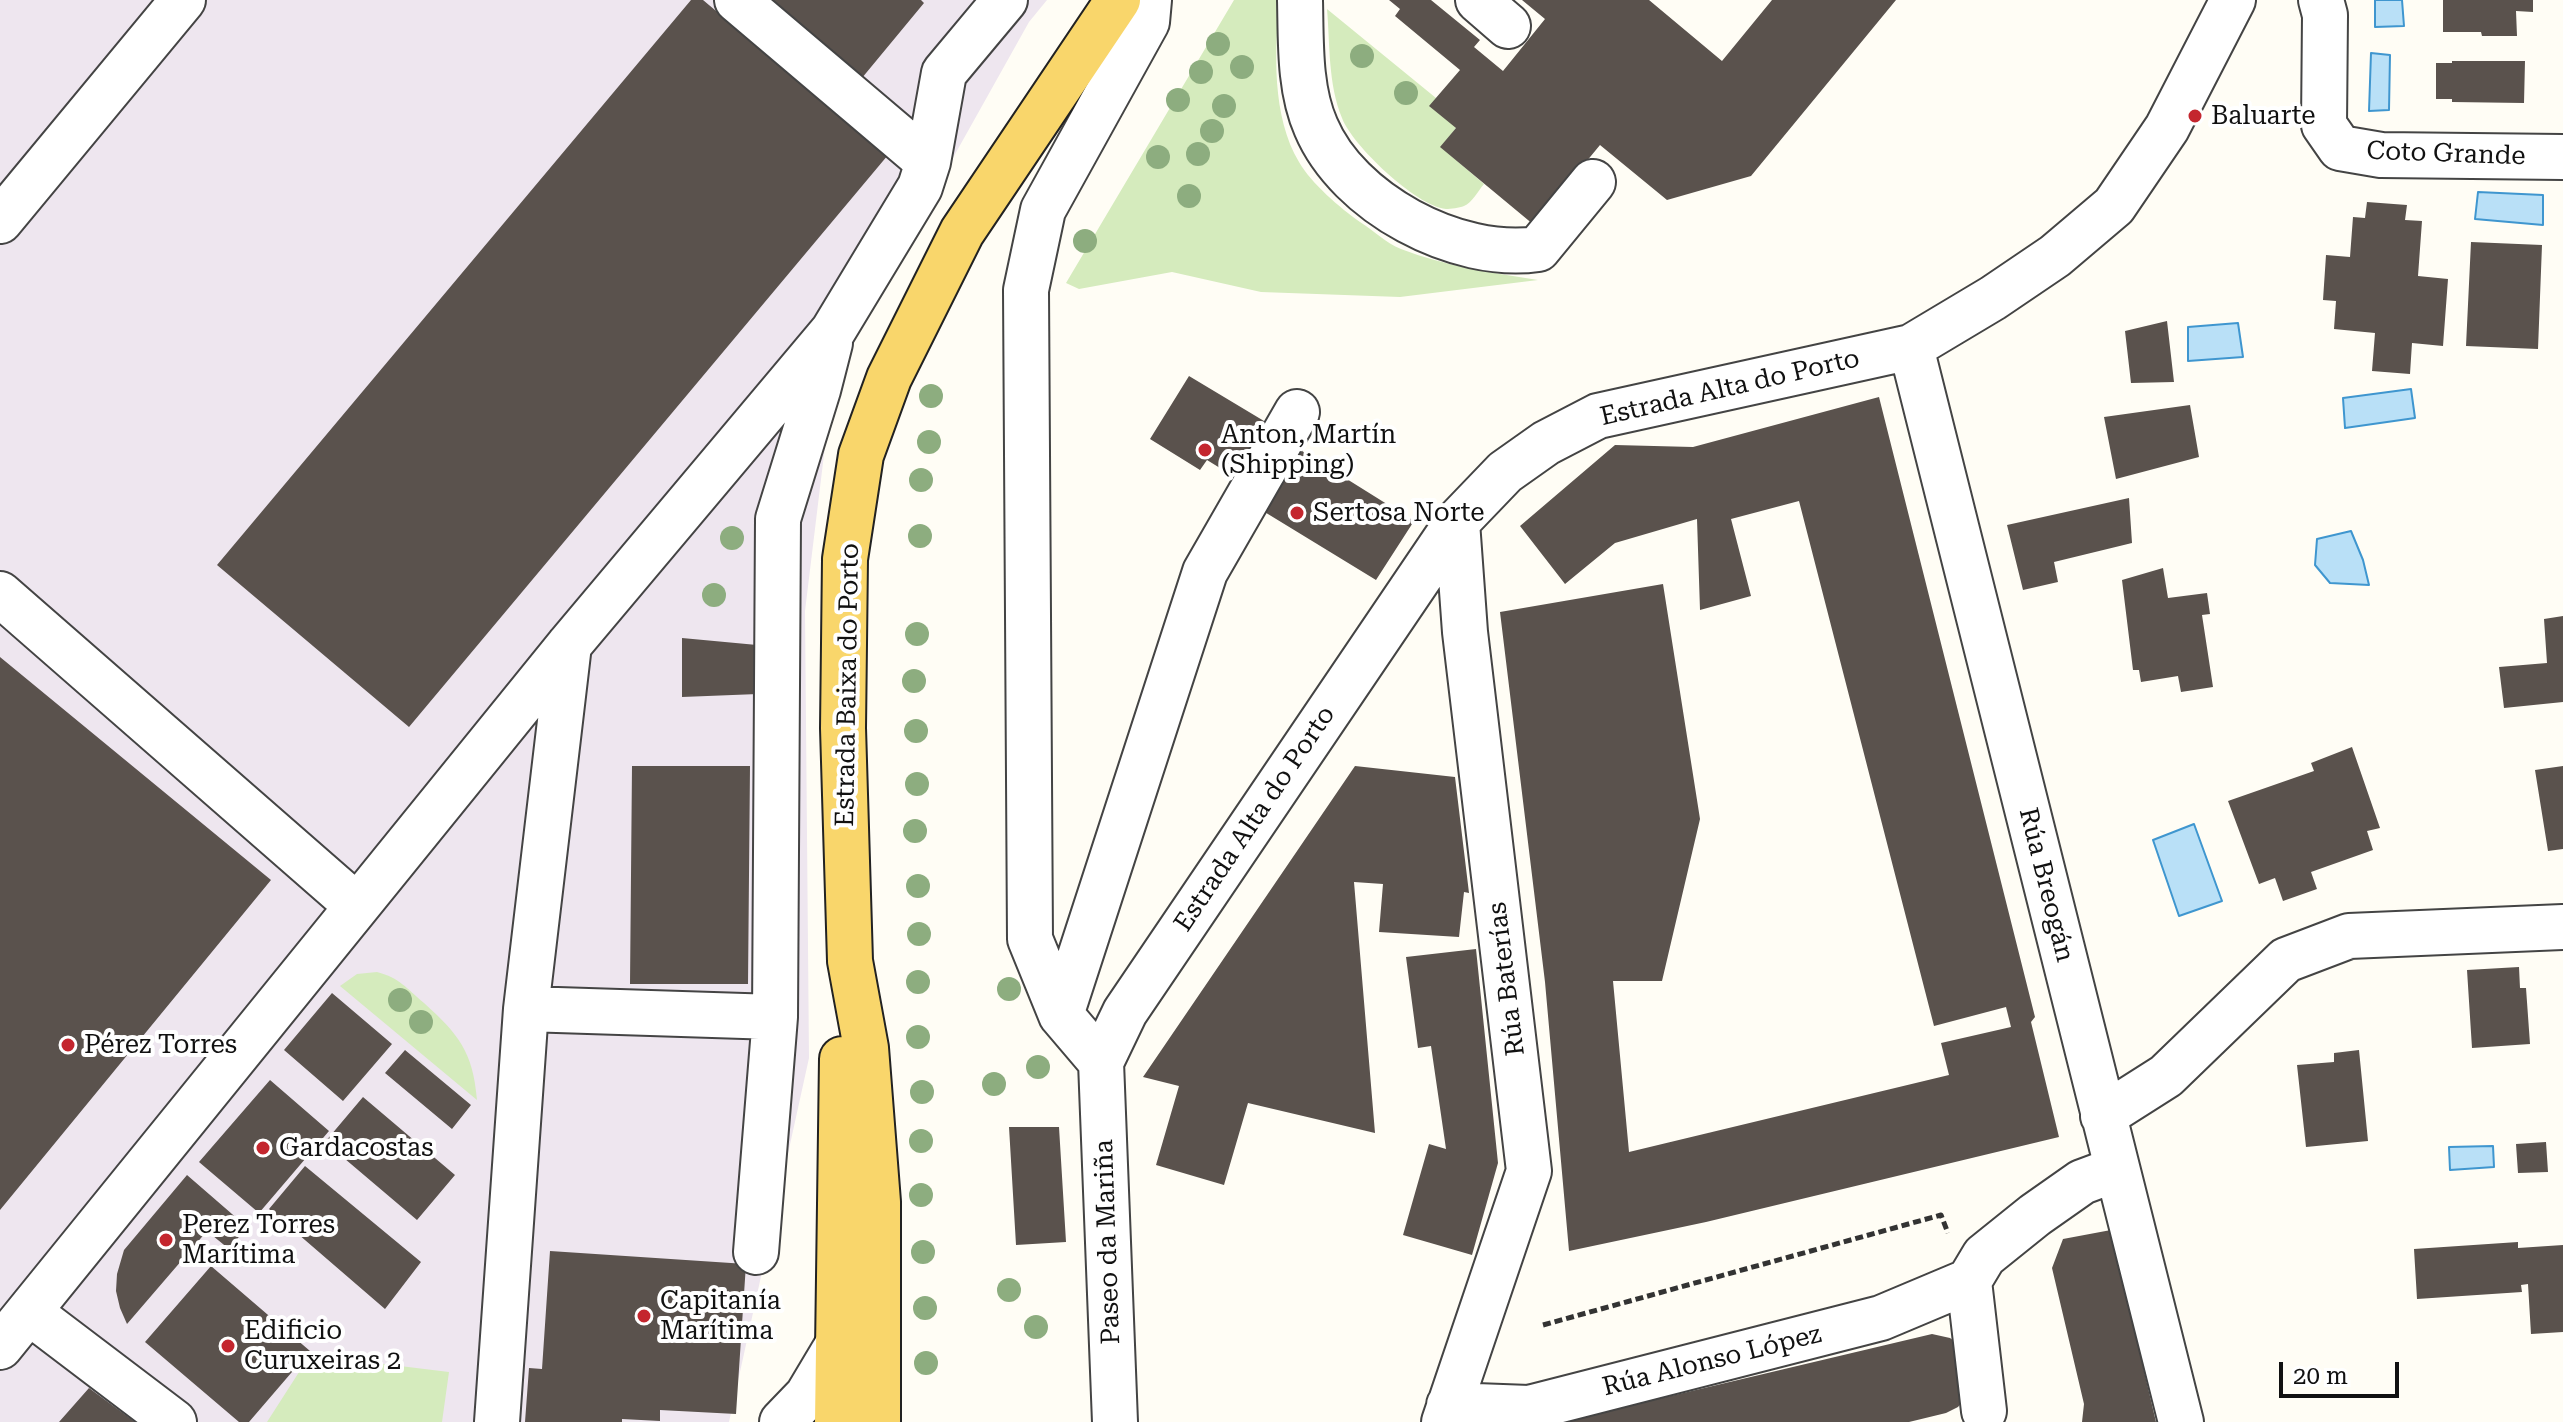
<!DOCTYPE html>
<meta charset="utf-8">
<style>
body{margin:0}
#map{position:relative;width:2563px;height:1422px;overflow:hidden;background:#fffdf5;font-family:"Roboto Serif",serif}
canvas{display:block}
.scale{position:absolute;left:2279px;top:1362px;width:120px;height:36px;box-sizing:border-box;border:4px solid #111;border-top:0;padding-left:10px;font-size:24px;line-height:28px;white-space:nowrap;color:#111;-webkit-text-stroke:6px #fff;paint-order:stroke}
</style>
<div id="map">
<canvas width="2563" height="1422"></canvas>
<div class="scale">20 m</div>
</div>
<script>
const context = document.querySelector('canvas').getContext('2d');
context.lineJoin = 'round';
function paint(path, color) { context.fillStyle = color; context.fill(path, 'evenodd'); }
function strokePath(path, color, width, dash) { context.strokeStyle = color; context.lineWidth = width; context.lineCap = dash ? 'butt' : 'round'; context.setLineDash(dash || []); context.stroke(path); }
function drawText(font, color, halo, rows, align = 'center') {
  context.font = font + ' "Roboto Serif",serif'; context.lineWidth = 8; context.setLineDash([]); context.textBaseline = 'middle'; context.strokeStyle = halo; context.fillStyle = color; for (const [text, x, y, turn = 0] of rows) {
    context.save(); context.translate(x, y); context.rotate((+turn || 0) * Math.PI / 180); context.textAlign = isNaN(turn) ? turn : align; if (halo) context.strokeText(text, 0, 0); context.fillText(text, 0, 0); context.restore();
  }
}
paint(new Path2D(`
 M0 0H1047L1029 22 860 324 831 397 805 611 809 1058 729 1422H0Z`), '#eee6ef');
paint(new Path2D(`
 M1234 0H1280C1274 50 1272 117 1299 162 1311 183 1340 208 1360 222 1373 230 1386 243 1401 249 1445 266 1492 273 1538 280L1400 297 1261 292 1172 272 1079 289 1066 283Z
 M1327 9 1436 98 1456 128 1441 147 1484 184C1478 191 1472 203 1464 206 1459 208 1451 209 1446 209 1416 206 1352 145 1342 118 1328 84 1330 44 1327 9Z
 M377 972C400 978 406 988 424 1003 458 1034 473 1051 477 1100L340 986 357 974Z
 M310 1355 449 1372 442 1422H267Z`), '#d5ebbd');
const water = new Path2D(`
 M2375 0H2402L2404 26 2375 27Z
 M2371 53 2390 55 2389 110 2369 111Z
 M2478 192 2543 195V225L2475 219Z
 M2238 323 2243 357 2188 361V327Z
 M2411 389 2415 418 2345 428 2343 398Z
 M2351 531 2363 560 2369 585 2330 583 2315 565 2317 539Z
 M2194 824 2222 901 2179 916 2153 840Z
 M2493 1146 2494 1167 2450 1170 2449 1147Z`);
paint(water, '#b9e0f7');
strokePath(water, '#3f96cf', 2);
paint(new Path2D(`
 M691 0H703L888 155 409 727 217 565Z
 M745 0H921L924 3 852 90Z
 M1389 0H1431L1480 40 1474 47 1503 71 1545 19 1522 0H1649L1722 61 1772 0H1896L1751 176 1667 200 1600 145 1534 225 1440 147 1456 128 1429 106 1460 70 1395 16 1400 9Z
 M2443 0H2533V12L2516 11 2517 36H2482L2481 32H2443Z
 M2452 61H2525L2524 103 2452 102V99H2436V63H2452Z
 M2367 202 2407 205 2405 220 2422 221 2418 276 2448 279 2443 346 2412 343 2410 374 2372 371 2375 333 2334 329 2336 301 2323 300 2326 255 2350 257 2353 217 2365 218Z
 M2471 242 2542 245 2538 349 2466 346Z
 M2167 321 2174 382 2131 383 2125 331Z
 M1189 376 1274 427 1241 481 1207 460 1200 470 1150 439Z
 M1879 397 2035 1017 2031 1022 2059 1137 1706 1222 1569 1251 1545 982 1500 612 1663 584 1700 819 1662 981H1613L1629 1152 1949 1075 1941 1043 2011 1027 2006 1007 1934 1026 1799 501 1731 519 1751 596 1700 610 1697 519 1615 543 1565 584 1520 526 1615 445 1693 447Z
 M2190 405 2199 457 2116 479 2104 417Z
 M1302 451 1414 521 1376 580 1263 511Z
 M2129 498 2132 543 2054 562 2058 582 2023 590 2007 525Z
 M2163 568 2168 598 2207 593 2210 614 2202 615 2213 687 2181 692 2178 676 2141 682 2139 670H2133L2122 580Z
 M2563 616V702L2504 708 2499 667 2547 663 2544 619Z
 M682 638 757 645 758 694 682 697Z
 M0 657 271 880 0 1210Z
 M2352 747 2380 828 2367 831 2373 850 2311 872 2317 889 2283 901 2275 878 2259 884 2228 801 2314 771 2311 763Z
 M632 766H750L748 984H630Z
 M1355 766 1455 777 1469 893 1464 892 1459 937 1379 932 1383 884 1354 882 1375 1133 1248 1103 1224 1185 1156 1165 1179 1086 1143 1077Z
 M2563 766V849L2548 851 2535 770Z
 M1476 949 1498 1163 1472 1255 1403 1235 1429 1144 1446 1149 1431 1046 1418 1048 1406 957Z
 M2519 967 2520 988H2526L2530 1044 2472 1048 2467 970Z
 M332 993 392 1044 343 1101 284 1050Z
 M405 1050 471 1105 452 1129 385 1073Z
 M2359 1050 2368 1141 2306 1147 2297 1065 2334 1062V1053Z
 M270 1080 329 1131 259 1213 199 1162Z
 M363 1097 455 1175 417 1220 325 1142Z
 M1009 1127H1059L1066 1242 1016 1245Z
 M2546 1142 2548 1172 2518 1173 2516 1144Z
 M305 1166 421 1262 385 1309 269 1209Z
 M187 1175 247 1227 229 1249 207 1231 127 1324 120 1308 116 1291 117 1274 124 1250Z
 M2111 1230 2156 1422H2082L2084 1404 2052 1268 2063 1239Z
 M2518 1242V1248L2563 1245V1332L2531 1334 2528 1284 2521 1285 2522 1292 2417 1299 2414 1249Z
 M550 1251 746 1264 736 1414 660 1410V1421L622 1419V1422H525L529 1368 542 1369Z
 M211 1266 310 1351 249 1422H239L145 1342Z
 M1932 1334 1950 1338 1962 1347 1966 1397 1958 1407 1946 1413 1909 1422H1561Z
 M89 1388 135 1422H59Z`), '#5a524d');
const minor = new Path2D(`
 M737 0 928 162
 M1300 0C1301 41 1299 89 1316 127 1348 203 1457 261 1538 249L1593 182
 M1478 0 1508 26
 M2321 0 2325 15 2324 125 2340 148 2381 155 2563 157
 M0 221 183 0
 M1911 347 2181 1422
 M0 594 357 906
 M526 1009 775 1017
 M1061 1015 1205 572 1297 412
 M1101 1062 1061 1015 1030 939 1026 290 1043 210 1147 22 1149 0
 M2103 1116 2166 1076 2286 960 2349 936 2563 927
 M756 1252 775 1017 778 519 818 390 830 343
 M29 1312 174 1422
 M0 1347 569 645 833 331 920 187 928 162 944 73 1005 0
 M1449 1405 1529 1408 1881 1318 1969 1281
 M1984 1411 1969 1281 1984 1256 2035 1215 2082 1182 2117 1169
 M497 1422 526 1009 569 645
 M782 1422 807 1396 838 1344
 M1115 1422 1101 1062 1125 1012 1457 522 1505 472 1546 443 1598 416 1911 347 1993 298 2055 256 2114 206 2167 128 2233 0
 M1444 1422 1529 1171 1465 632 1457 522`);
const major = new Path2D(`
 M837 1422 842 1059
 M878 1422V1202L866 1048 850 961 843 728 845 559 861 455 889 378 962 232 1118 0`);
strokePath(minor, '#444', 48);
strokePath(major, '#222', 48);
strokePath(new Path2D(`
 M1543 1325 1941 1215 1948 1233`), '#333', 5, [8, 4]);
strokePath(minor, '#fff', 44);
strokePath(major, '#f9d66b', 44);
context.fillStyle = '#8dad7f';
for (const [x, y] of [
 [1218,44],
 [1362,56],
 [1242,67],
 [1201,72],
 [1406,93],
 [1178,100],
 [1224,106],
 [1212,131],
 [1198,154],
 [1158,157],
 [1189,196],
 [1085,241],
 [931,396],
 [929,442],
 [921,480],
 [920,536],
 [732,538],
 [714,595],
 [917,634],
 [914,681],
 [916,731],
 [917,784],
 [915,831],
 [918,886],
 [919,934],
 [918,982],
 [1009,989],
 [400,1000],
 [421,1022],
 [918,1037],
 [1038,1067],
 [994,1084],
 [922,1092],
 [921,1141],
 [921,1195],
 [923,1252],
 [1009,1290],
 [925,1308],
 [1036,1327],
 [926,1363]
]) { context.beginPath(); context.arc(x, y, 12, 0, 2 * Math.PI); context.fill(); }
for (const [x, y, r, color] of [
 [2195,116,8,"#c4262e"],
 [1205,450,8,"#c4262e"],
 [1297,513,8,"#c4262e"],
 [68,1045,8,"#c4262e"],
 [263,1148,8,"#c4262e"],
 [166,1240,8,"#c4262e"],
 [644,1316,8,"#c4262e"],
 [228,1346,8,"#c4262e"]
]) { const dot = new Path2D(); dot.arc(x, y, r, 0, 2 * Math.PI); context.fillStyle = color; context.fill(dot); strokePath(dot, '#fff', 3); }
drawText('26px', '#111', '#fff', [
 ["Baluarte",2211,116],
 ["Anton, Martín",1221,435],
 ["(Shipping)",1221,465],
 ["Sertosa Norte",1313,513],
 ["Pérez Torres",84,1045],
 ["Gardacostas",279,1148],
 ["Perez Torres",182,1225],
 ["Marítima",182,1255],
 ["Capitanía",660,1301],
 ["Marítima",660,1331],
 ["Edificio",244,1331],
 ["Curuxeiras 2",244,1361]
], 'left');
drawText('26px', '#111', '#fff', [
 ["Coto Grande",2446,154,2],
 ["Estrada Alta do Porto",1730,388,-13],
 ["Estrada Baixa do Porto",848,685,-89],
 ["Estrada Alta do Porto",1255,819,-56],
 ["Rúa Breogán",2046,885,76],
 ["Rúa Baterías",1507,979,-97],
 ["Paseo da Mariña",1108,1242,-92],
 ["Rúa Alonso López",1712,1361,-14]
]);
</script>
